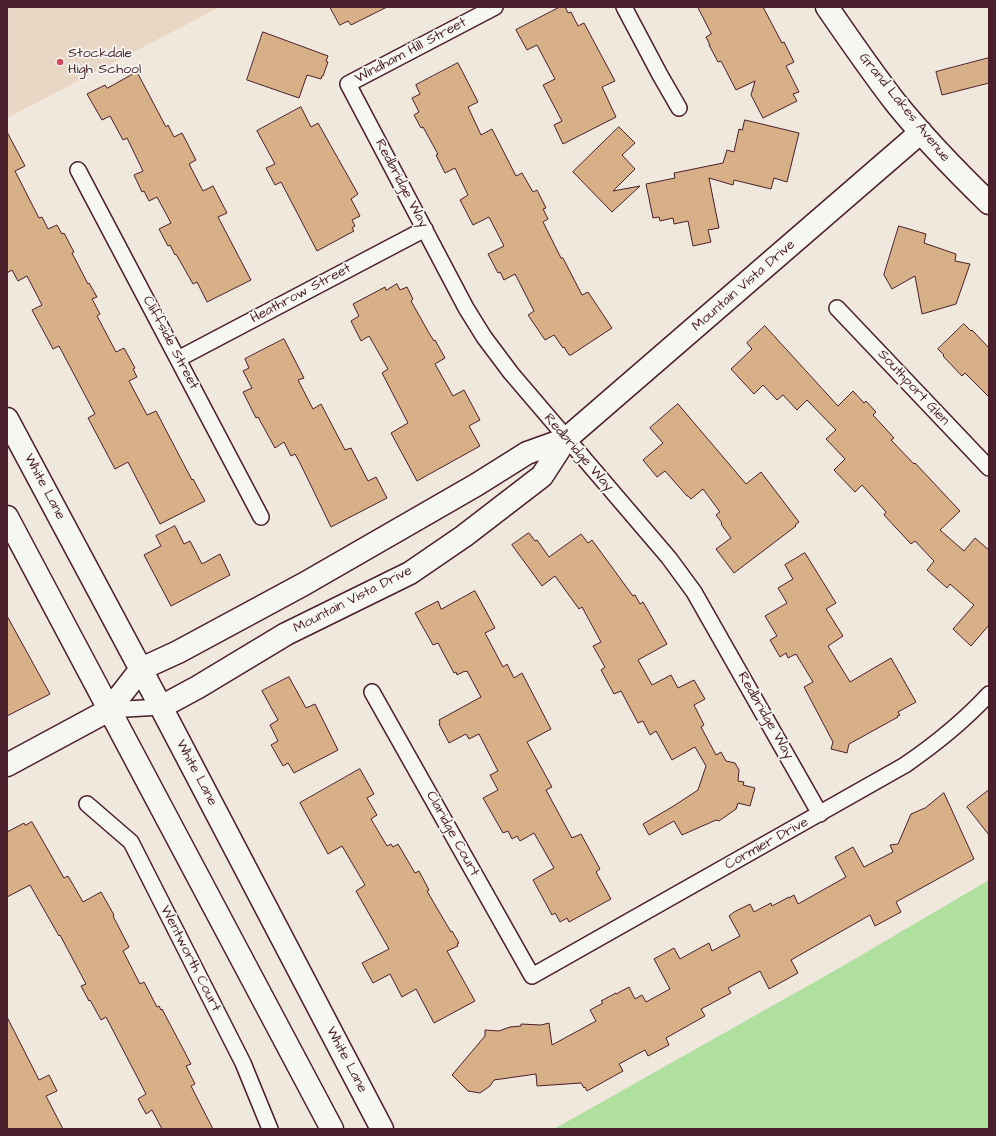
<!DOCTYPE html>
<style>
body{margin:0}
#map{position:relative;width:996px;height:1136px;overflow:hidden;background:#f0e8dd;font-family:"Architects Daughter",sans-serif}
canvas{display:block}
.frame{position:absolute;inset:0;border:8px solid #4a1f2b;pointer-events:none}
</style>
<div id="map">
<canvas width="996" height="1136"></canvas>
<div class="frame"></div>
</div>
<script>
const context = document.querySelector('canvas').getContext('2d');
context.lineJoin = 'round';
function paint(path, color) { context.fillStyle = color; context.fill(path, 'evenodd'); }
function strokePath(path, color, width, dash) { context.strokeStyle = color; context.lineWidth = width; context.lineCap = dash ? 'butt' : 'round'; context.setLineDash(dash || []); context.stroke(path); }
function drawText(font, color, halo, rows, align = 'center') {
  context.font = font + ' "Architects Daughter",sans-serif'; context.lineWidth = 3.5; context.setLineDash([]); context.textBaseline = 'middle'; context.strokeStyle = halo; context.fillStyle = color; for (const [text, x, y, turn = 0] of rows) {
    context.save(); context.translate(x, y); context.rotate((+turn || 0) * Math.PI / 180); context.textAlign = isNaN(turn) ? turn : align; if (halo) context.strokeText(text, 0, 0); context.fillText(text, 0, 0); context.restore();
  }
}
paint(new Path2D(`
 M7 7H220L7 118Z`), '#e8d7c4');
paint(new Path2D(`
 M989 880V1129H554L841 967Z`), '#afe0a0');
const building = new Path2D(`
 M330 7H387L351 25 348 21 340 25Z
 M560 7H565L568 13 571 12 578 26 584 23 615 81 602 87 616 117 563 144 554 125 562 121 543 85 555 79 537 45 527 50 516 30Z
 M698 7H763L782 43 784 42 794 62 786 66 799 92 793 94 797 101 763 118 751 95 755 81 736 90 721 61 718 62 709 45H710L706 37 711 34Z
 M263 32 328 56 326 61 328 62 323 76H322L321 79 307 75 299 98 247 80Z
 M989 58V83L942 95 936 72Z
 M458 63 478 102 468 107 481 135 492 129 516 176 522 173 533 192 537 190 546 208 543 209 548 219 543 222 561 258H563L582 295 588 292 612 328 571 355H569L564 347 563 348 554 335 545 340 528 315 534 311 515 274 504 280 500 272 498 273 488 254 504 246 489 217 473 225 460 200 468 195 455 168 445 173 436 155 438 154 423 127 421 128 414 115 419 112 412 98 420 94 416 85Z
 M137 72 166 127 168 125 174 137 182 133 196 160 189 164 203 191 213 186 227 213 218 217 251 280 207 302 197 282 193 284 176 254 175 255 170 245 168 246 159 229 171 223 157 197 149 201 144 191 142 192 134 175 143 171 127 138 123 140 110 116 102 120 87 94 105 85 107 88Z
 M301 107 311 127 318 123 358 194 351 199 360 216 352 220 355 226 352 228 354 231 317 251 281 182 275 185 266 168 275 164 257 131Z
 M745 120 799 133 787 182 774 178 771 189 734 180 733 185 709 178 719 228 708 230 711 242 693 246 688 221 674 224 673 218 660 221 659 217 653 218 646 184 675 178 674 173 723 163 727 150 734 152 739 129 742 130Z
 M619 127 635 143 622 155 635 169 613 191 640 186 612 212 573 172Z
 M7 132 25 166 15 171 39 218 42 217 48 229 57 225 62 234 64 233 74 252 72 253 88 284 89 283 97 297 92 299 100 314 97 316 116 352 124 348 135 368 133 369 137 377 129 381 147 415 156 411 192 480 193 479 205 501 160 524 128 462 115 469 88 418 95 414 59 346 53 349 32 310 42 305 27 276 18 281 12 270 7 273Z
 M899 226 926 234 924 243 956 254 955 261 970 264 956 304 922 314 915 276 892 289 884 275Z
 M397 284 400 290 407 287 413 299 411 301 429 333 434 341 435 340 445 358 435 364 453 396 464 390 480 420 469 426 480 446 417 481 391 433 408 423 382 373 388 369 369 336 361 341 351 321 359 316 353 304 385 287 386 290Z
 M964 324 971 331 972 330 989 348V397L965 373 962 376 943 356 944 355 938 349Z
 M765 326 838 406 853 391 864 403 866 401 876 412 873 415 894 438 891 440 914 464 915 463 960 511 940 530 964 551 975 538 989 550V625L971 646 953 629 974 605 950 584 947 588 927 570 934 561 915 541 911 544 884 515 886 512 862 485 855 492 834 470 845 459 826 439 836 430 807 400 797 410 783 395 777 400 763 385 754 394 731 369 752 349 747 343Z
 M284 339 304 378 298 380 313 409 321 404 345 450 351 448 368 481 376 477 387 498 331 527 300 463 295 454 291 456 284 442 275 448 258 417 256 418 243 392 252 388 243 371 249 368 245 359Z
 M678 404 746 484 761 472 799 522 795 525 796 526 734 573 716 549 731 538 721 524 722 523 716 515 720 512 703 489 691 499 688 496H687L665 471 657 477 643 460 663 443 650 428Z
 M175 526 184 544 190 541 202 564 220 554 230 575 171 606 144 555 161 546 156 536Z
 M529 533 535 541 537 540 549 557 581 534 588 543 592 540 633 596 635 595 640 604 643 602 667 644 638 660 652 685 671 675 678 688 694 680 705 699 694 705 704 725 701 727 716 755 721 752 726 761 735 763 739 770 738 781 744 782 743 785 755 788 750 806 738 803 736 809 719 821 716 820 682 835 674 821 649 835 643 824 672 807 698 790 706 766 695 747 672 760 656 731 650 735 643 721 638 723 621 691 614 694 601 670 605 667 593 646 601 642 582 607 579 609 555 576 542 586 512 545Z
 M805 553 836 603 826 609 843 636 828 646 850 682 891 658 916 702 898 712 900 715 897 716 898 717 849 744 847 753 831 749 833 742 804 687 813 682 796 654 788 658 786 653 780 657 770 640 777 636 765 616 787 603 778 588 793 579 785 565Z
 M475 591 495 628 485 633 503 667 507 664 514 678 522 673 551 729 527 742 552 787 546 790 572 838 581 834 600 869 596 872 611 899 569 922 567 918 560 922 555 913 552 915 533 880 554 868 534 833 520 841 517 836 512 839 508 831 503 833 483 798 498 790 490 775 498 771 479 734 469 739 466 734 449 743 439 724 440 723 439 720 481 697 467 671 466 672 465 671 457 675 456 672 454 673 438 643 433 645 415 613 438 601 441 609Z
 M7 616 50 694 7 716Z
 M289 677 306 708 315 704 338 750 294 773 288 763 283 766 271 745 278 741 270 725 278 720 262 691Z
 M360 769 374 794 367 798 377 815 371 819 387 846 391 844 393 847 398 844 415 873 419 871 429 890 427 891 451 932 452 931 459 943 457 944 458 946 447 951 475 1001 434 1023 416 989 402 997 390 974 373 983 362 963 389 949 356 891 365 885 342 846 328 854 300 803Z
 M989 790V835L967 807Z
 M944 793 974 859 896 902 901 912 875 926 870 915 791 960 798 973 769 989 760 971 728 988 731 993 701 1009 705 1016 666 1038 669 1045 648 1056 645 1050 619 1064 623 1071 587 1091 585 1087 584 1088 581 1083 537 1086 536 1074 494 1080 490 1086 480 1093 468 1091 452 1075 485 1036V1030L499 1031 510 1027 521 1026V1024L541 1025 549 1023 552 1045 596 1021 590 1010 603 1003 601 1001 616 993V994L629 987 635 999 642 995 646 1002 670 989 654 959 674 948 680 959 709 943 712 951 740 936 729 916 734 912 750 904 754 912 771 903 772 906 789 897V898L794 895 798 904 846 877 835 857 853 847 864 867 893 852 890 845 898 844 911 814 925 808Z
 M32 822 64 878 68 876 83 902 101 892 114 915 113 916 129 947 123 951 140 984 144 982 157 1007 159 1006 161 1010 162 1009 191 1064 186 1066 195 1084 191 1086 213 1129H162L152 1110 146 1114 138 1099 146 1094 106 1017 101 1020 90 1000 89 1001 81 986 86 984 60 935 59 936 30 885 7 897V832L24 823 25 825Z
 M7 1017 39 1080 49 1075 57 1091 46 1096 63 1129H7Z`);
paint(building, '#d7b088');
strokePath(building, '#4a1f2b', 1);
const street = new Path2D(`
 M495 7 348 84 466 308 484 337 511 373 669 558 694 592 820 814
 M624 7 660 75 679 108
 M78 170 261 517
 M837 308 989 468
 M178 359 425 229
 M372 692 532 976 905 765C937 743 963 722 989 694
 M109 710 161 707
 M87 804 131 842 243 1063 270 1129`);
const secondary = new Path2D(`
 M827 7C849 39 871 71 895 102 924 138 956 171 989 203
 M7 419 161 707 382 1129
 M7 517 332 1129
 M161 707 198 687 286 634 410 573 464 536 542 476 566 439 921 132
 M7 765 109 710 141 669 178 652 304 584 476 485 527 453 566 439`);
strokePath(street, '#4a1f2b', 18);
strokePath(secondary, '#4a1f2b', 25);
strokePath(street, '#f6f6f2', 15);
strokePath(secondary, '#f6f6f2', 22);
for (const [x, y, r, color] of [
 [60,62,4,"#d1495b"]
]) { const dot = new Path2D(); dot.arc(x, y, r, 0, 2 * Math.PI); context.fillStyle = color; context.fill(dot); strokePath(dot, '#f6f6f2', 1.5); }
drawText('14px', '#4a1f2b', '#f6f6f2', [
 ["Windham Hill Street",411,51,-28],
 ["Grand Lakes Avenue",904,108,51],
 ["Redbridge Way",401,184,62],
 ["Mountain Vista Drive",744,286,-41],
 ["Heathrow Street",301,294,-28],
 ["Cliffside Street",170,343,62],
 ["Southport Glen",913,388,47],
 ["Redbridge Way",578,453,49],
 ["White Lane",44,487,62],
 ["Mountain Vista Drive",353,600,-27],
 ["Redbridge Way",765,716,60],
 ["White Lane",196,773,62],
 ["Claridge Court",452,834,61],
 ["Cormier Drive",767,844,-29],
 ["Wentworth Court",190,959,63],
 ["White Lane",346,1060,62]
]);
drawText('14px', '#4a1f2b', '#f6f6f2', [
 ["Stockdale",68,54],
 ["High School",68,70]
], 'left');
</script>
